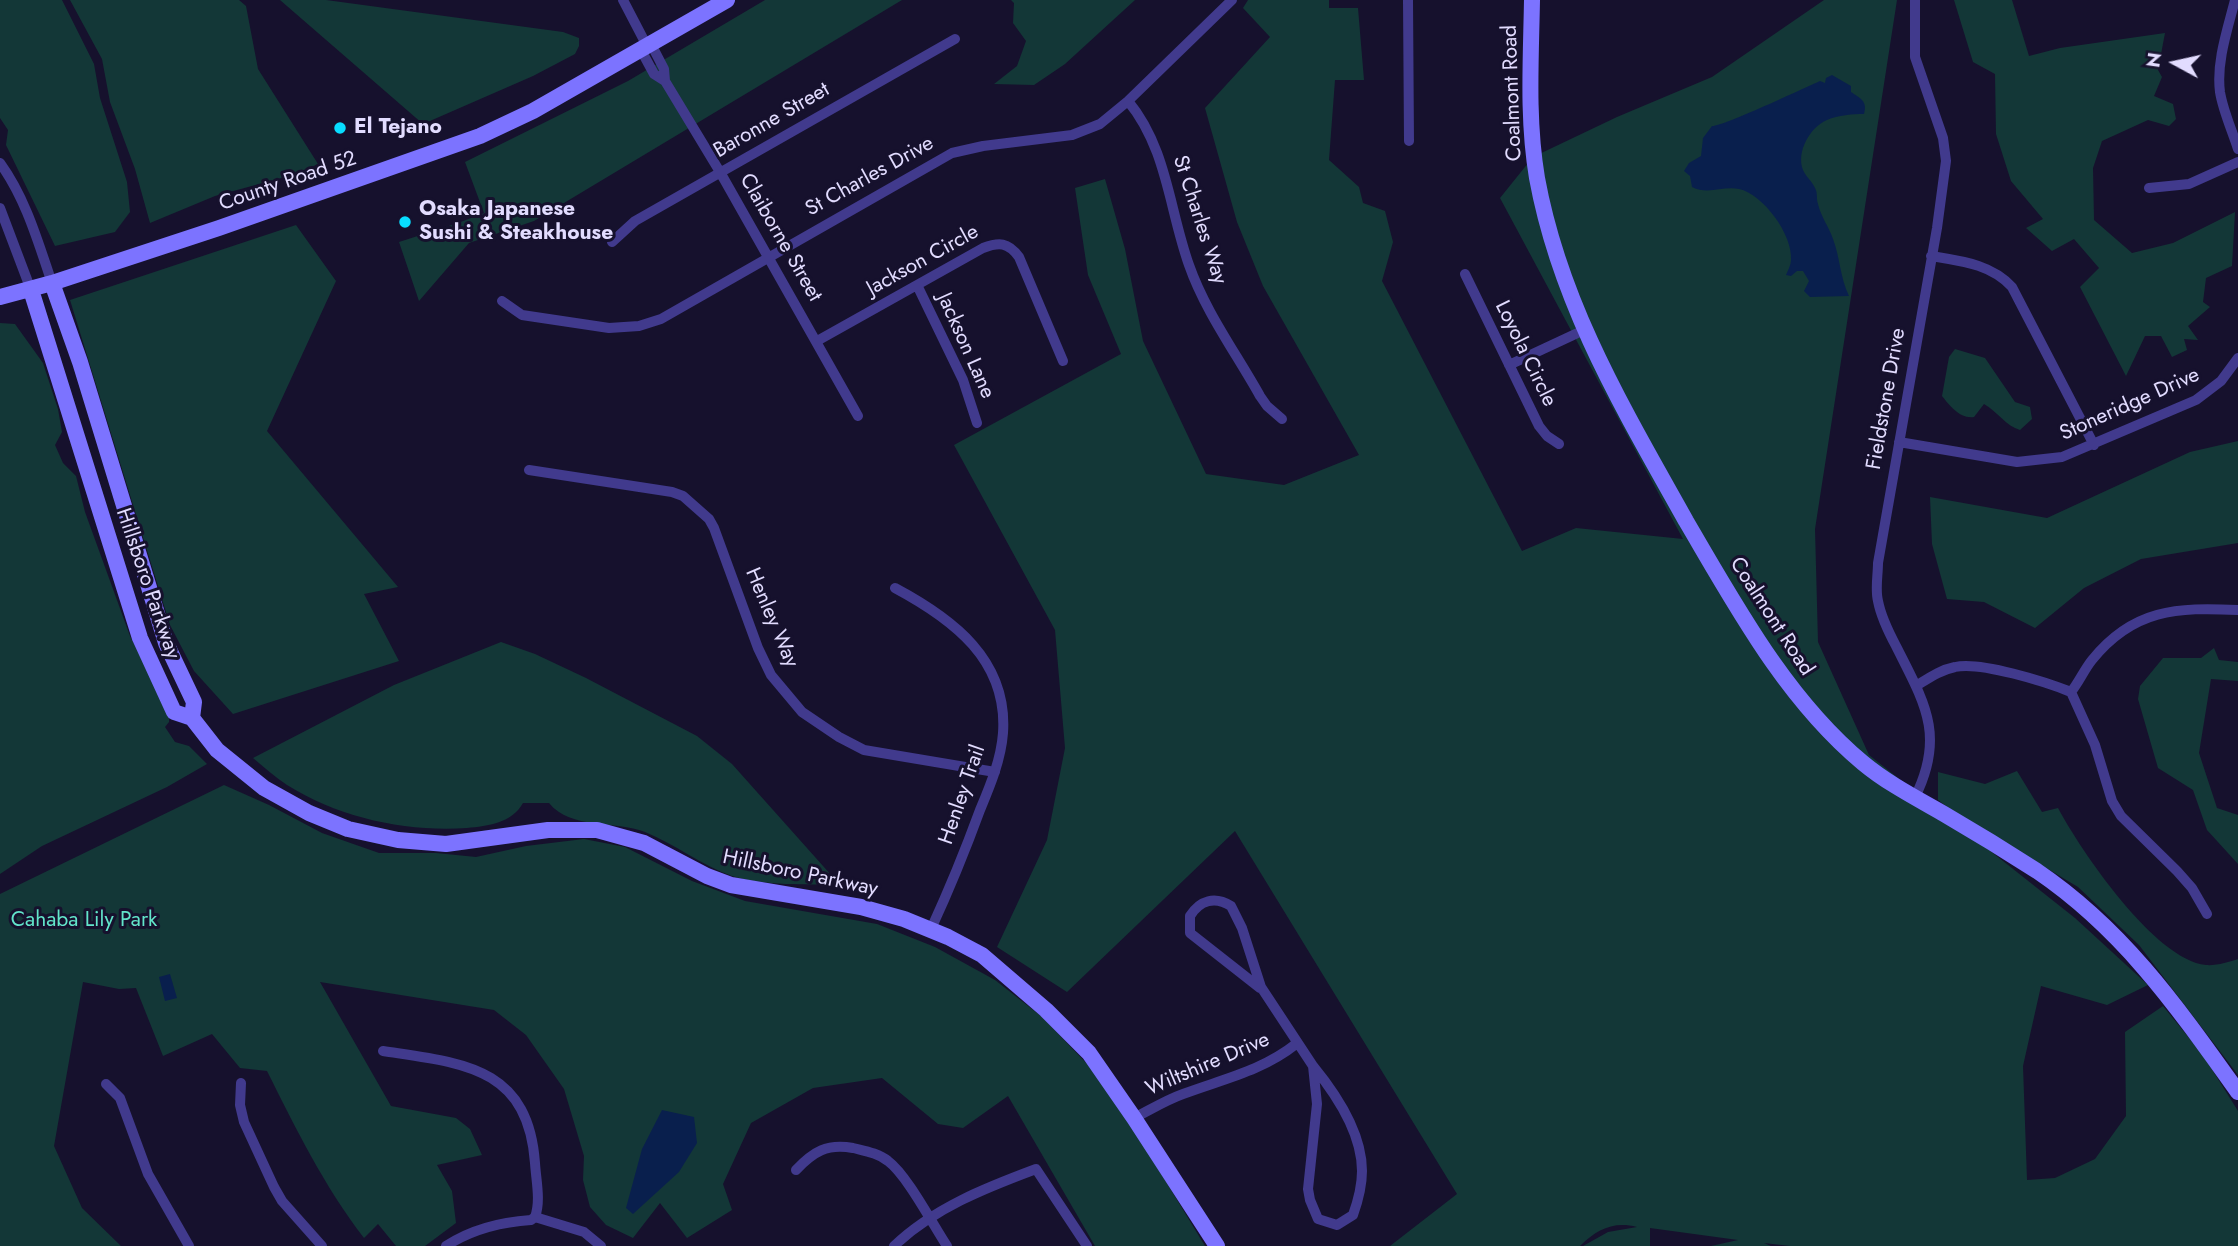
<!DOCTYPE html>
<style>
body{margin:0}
#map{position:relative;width:2238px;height:1246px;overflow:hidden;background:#16112d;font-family:Jost,sans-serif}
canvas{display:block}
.north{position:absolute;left:2140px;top:28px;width:70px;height:70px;-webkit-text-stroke:5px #16112d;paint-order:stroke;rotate:278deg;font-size:19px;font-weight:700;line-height:28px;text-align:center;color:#e2dcff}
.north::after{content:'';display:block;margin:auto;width:24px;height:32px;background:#e2dcff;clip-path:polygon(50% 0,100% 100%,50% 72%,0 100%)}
</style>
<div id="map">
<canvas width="2238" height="1246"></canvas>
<div class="north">N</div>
</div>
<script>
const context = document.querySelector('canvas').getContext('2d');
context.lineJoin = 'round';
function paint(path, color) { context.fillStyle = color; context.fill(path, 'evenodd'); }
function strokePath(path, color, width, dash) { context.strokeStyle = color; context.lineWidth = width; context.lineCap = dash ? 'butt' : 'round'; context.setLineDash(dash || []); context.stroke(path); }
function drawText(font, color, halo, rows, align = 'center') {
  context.font = font + ' Jost,sans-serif'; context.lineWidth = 6; context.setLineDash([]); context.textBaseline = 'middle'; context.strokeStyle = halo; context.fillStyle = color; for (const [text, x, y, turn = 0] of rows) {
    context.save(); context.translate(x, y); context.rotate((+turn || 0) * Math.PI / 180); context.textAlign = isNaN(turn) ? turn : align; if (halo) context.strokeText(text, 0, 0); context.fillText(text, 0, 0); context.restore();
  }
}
paint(new Path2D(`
 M0 0H62L94 64 100 98 127 182 130 212 115 232 55 246 6 145 8 130 0 118Z
 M70 0H239L246 6 258 69 318 164 296 174 215 196 150 223 135 169 110 102 102 59Z
 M280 0H326L563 32 579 38V46L575 54 533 76 423 124Z
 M765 0H902L534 221 469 243 419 301 399 242 458 223 484 213 465 162 628 81Z
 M1011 0H1135L1065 64 1034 85 994 84 1017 66 1026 41 1013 23 1014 3Z
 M1248 0H1329V8H1358L1364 80H1335L1329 160 1359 187 1363 203 1385 211 1393 242 1382 281 1522 551 1576 528 1683 539 1500 198 1533 157 1617 117 1712 77 1824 0H1897L1815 529 1818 642 1869 755 2075 918 2148 985 2107 1005 2041 986 2023 1066 2027 1180 2055 1178 2095 1159 2126 1116 2125 1032 2163 1006 2203 1055 2238 1111V1246H1790L1764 1243 1771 1246H1711L1738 1240 1650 1228V1246H1583L1608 1232 1637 1227C1614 1221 1597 1229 1580 1246H1390L1457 1194 1235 831 1067 992 997 947 1047 840 1065 748 1055 630 954 445 1121 354 1088 275 1075 188 1105 179 1125 249 1143 341 1206 474 1284 485 1359 455 1263 286 1237 222 1205 108 1270 37 1243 8Z
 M1954 0H2012L2029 56 2060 48 2165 33 2158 70 2162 77 2154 96 2173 104 2176 119 2169 126 2148 120 2102 141 2093 168 2094 220 2132 253 2173 243 2235 212 2232 266 2206 278 2203 302 2210 307 2188 326 2198 340 2184 339 2187 350 2172 357 2161 336H2145L2126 376 2080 287 2099 268 2074 239 2052 251 2026 228 2043 219 2011 181 1996 134 1995 74 1973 62Z
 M296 225 336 281 267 431 398 587 364 594 399 661 233 714 194 671 170 625 70 300Z
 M0 323 15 324 43 363 58 409 62 432 55 445 63 463 76 476 85 512 130 636 169 712V722L165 727 175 742 189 746 207 764 167 787 42 846 0 874Z
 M1955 349 1985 358 2015 402 2030 407 2032 419 2020 430C2006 426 1998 412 1984 404L1974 417C1960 419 1950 406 1942 396L1949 357Z
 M2238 441V543L2141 559 2084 588 2035 628 1984 602 1947 599 1932 544 1930 497 2047 518 2190 452Z
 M501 642 535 654 586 678 697 736 732 764 840 885C807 884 764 886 732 876 701 865 675 844 645 832 615 820 571 830 549 803H523C512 823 488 826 467 828 405 832 340 818 287 785 275 777 264 767 253 758L394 685Z
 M2214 648 2219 660 2238 662V681L2211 679 2199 753 2217 808 2238 815V864L2207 830 2193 790 2158 768 2138 699 2140 686 2163 658H2201Z
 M2017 771 2042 812 2058 808C2081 851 2155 960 2206 965 2215 966 2230 962 2238 959V1075L2139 945 2078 887 1961 817 1938 800V772L1985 784Z
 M224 785 269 805 322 833 379 853H436L476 857 526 846 584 839 625 847 692 881 745 901 877 924 935 947 995 980 1041 1016 1092 1069 1142 1142 1205 1246H1095L1008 1096 963 1128 938 1124 882 1078 813 1088 751 1123 723 1184 732 1210 687 1238 660 1203 633 1238 606 1225 590 1207 583 1180 584 1156 564 1089 526 1035 494 1010 320 982 391 1106 456 1118 470 1129 482 1155 437 1165 452 1191 456 1223 425 1246H396L378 1224 364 1238C324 1186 296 1129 267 1071L240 1068 212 1034 163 1056 136 988 119 989 83 982 54 1146 82 1208 121 1246H0V894Z`), '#133737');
paint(new Path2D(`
 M1832 75 1851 86V92C1860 98 1868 101 1864 114 1853 114 1838 115 1827 120 1810 127 1796 152 1803 170 1806 177 1812 181 1815 188 1818 193 1816 198 1818 204 1821 217 1829 227 1833 239 1840 257 1840 278 1849 296L1810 297 1804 291 1809 281 1803 271H1797L1791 276 1786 275C1788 270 1791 265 1791 260 1793 235 1763 194 1739 189 1722 186 1708 195 1692 187L1690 176 1684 171 1689 163 1701 156 1703 138 1712 126C1722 127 1804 88 1820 81L1825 83 1826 78Z
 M170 974 177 998 165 1001 159 977Z
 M662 1110 694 1117 697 1143 679 1172 633 1214 626 1208 642 1149Z`), '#091f4d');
strokePath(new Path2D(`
 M623 0 647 46
 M1408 0 1409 141
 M1915 0V57L1943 138 1946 161 1937 228 1878 563C1878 575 1875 589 1878 601 1881 617 1888 631 1896 646 1924 702 1946 735 1915 797
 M2235 0C2228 28 2216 62 2220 92 2223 111 2232 130 2238 149
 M651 44 664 69 665 81
 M641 50 654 74 665 81 720 172 858 416
 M1128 101C1167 148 1169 209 1189 265 1205 311 1236 353 1260 396L1267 406 1282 419
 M0 163C26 199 38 242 52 283
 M2149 188 2189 184 2238 162
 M0 208 31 290
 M612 242 635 221 955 39
 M1931 256C1961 261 1991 264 2012 287L2094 445
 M1465 274 1539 426 1547 436 1559 444
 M917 285 963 380 977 423
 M502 301 522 315 609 328 639 326 661 319 952 153 983 146 1072 135 1100 124 1128 101 1232 0
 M817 341 983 248C999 242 1008 242 1019 257L1063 361
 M1509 365 1584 330
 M1899 442 2017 462 2062 457 2196 400 2221 381 2238 358
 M529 470 672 492 683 496 709 519 714 528 758 648 771 675 802 712 839 737 864 750 995 772
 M895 588C953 619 1008 660 1003 733 1001 760 990 786 980 810 965 851 949 890 931 929
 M1916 686C1929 678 1940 670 1955 667 1980 661 2046 682 2071 692L2095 745 2112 801 2121 816 2177 871 2192 888 2207 914
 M2071 692C2079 682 2084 670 2092 660 2133 609 2177 607 2238 610
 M1260 988 1190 933V916C1200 900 1215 896 1231 906L1242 928 1261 987 1313 1066 1317 1104 1308 1189 1310 1200 1318 1219 1337 1225 1353 1215C1358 1201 1362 1186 1362 1171 1362 1134 1336 1094 1313 1066
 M383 1051C462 1063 528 1066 535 1163 536 1180 541 1201 535 1217
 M241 1083 240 1105 244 1122 274 1187 282 1201 322 1246
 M106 1084 120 1098 148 1174 189 1246
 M1134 1118C1150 1110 1166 1100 1183 1094 1223 1079 1262 1071 1296 1044
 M796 1170C813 1152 827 1143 853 1148 865 1151 878 1153 888 1161 907 1175 933 1225 947 1246
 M446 1246C472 1229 501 1222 531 1220L535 1217 584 1232 601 1246
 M894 1246C934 1208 985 1188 1036 1169L1087 1246`), '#413a8d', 10);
strokePath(new Path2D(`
 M1532 0C1531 59 1527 119 1537 178 1560 304 1624 410 1686 521 1736 606 1786 699 1863 763 1887 783 1916 798 1944 814 1975 832 2006 851 2037 871 2124 930 2178 1008 2238 1092
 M52 283 80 362 166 643 194 702 192 718
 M31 290 140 638 174 712 192 718 217 750 264 788 309 813 348 829 398 840 446 844 548 830H597L644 843 707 876 731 885 861 907 904 919 948 937 982 955 1046 1010 1089 1053 1134 1118 1217 1246
 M0 297 52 283 219 228 480 136 533 111 727 0`), '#7c73ff', 16);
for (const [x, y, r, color] of [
 [340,128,7,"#08ddff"],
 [405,222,7,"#08ddff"]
]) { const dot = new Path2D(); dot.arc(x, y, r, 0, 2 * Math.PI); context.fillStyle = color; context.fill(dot); strokePath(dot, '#16112d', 2.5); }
drawText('21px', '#e2dcff', '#16112d', [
 ["Coalmont Road",1513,93,-92],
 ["Baronne Street",772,121,-30],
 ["St Charles Drive",870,177,-29],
 ["County Road 52",288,182,-19],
 ["St Charles Way",1199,220,72],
 ["Claiborne Street",780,238,60],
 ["Jackson Circle",923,261,-29],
 ["Jackson Lane",965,346,66],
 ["Loyola Circle",1525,354,64],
 ["Fieldstone Drive",1887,399,-80],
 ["Stoneridge Drive",2130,405,-24],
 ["Hillsboro Parkway",147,584,71],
 ["Coalmont Road",1771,617,57],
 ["Henley Way",771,618,67],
 ["Henley Trail",963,795,-71],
 ["Hillsboro Parkway",800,874,12],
 ["Wiltshire Drive",1208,1065,-23]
]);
drawText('bold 21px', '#e2dcff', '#16112d', [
 ["El Tejano",354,128],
 ["Osaka Japanese",419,210],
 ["Sushi & Steakhouse",419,234]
], 'left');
drawText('21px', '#62e5ca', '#16112d', [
 ["Cahaba Lily Park",84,921]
]);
</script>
